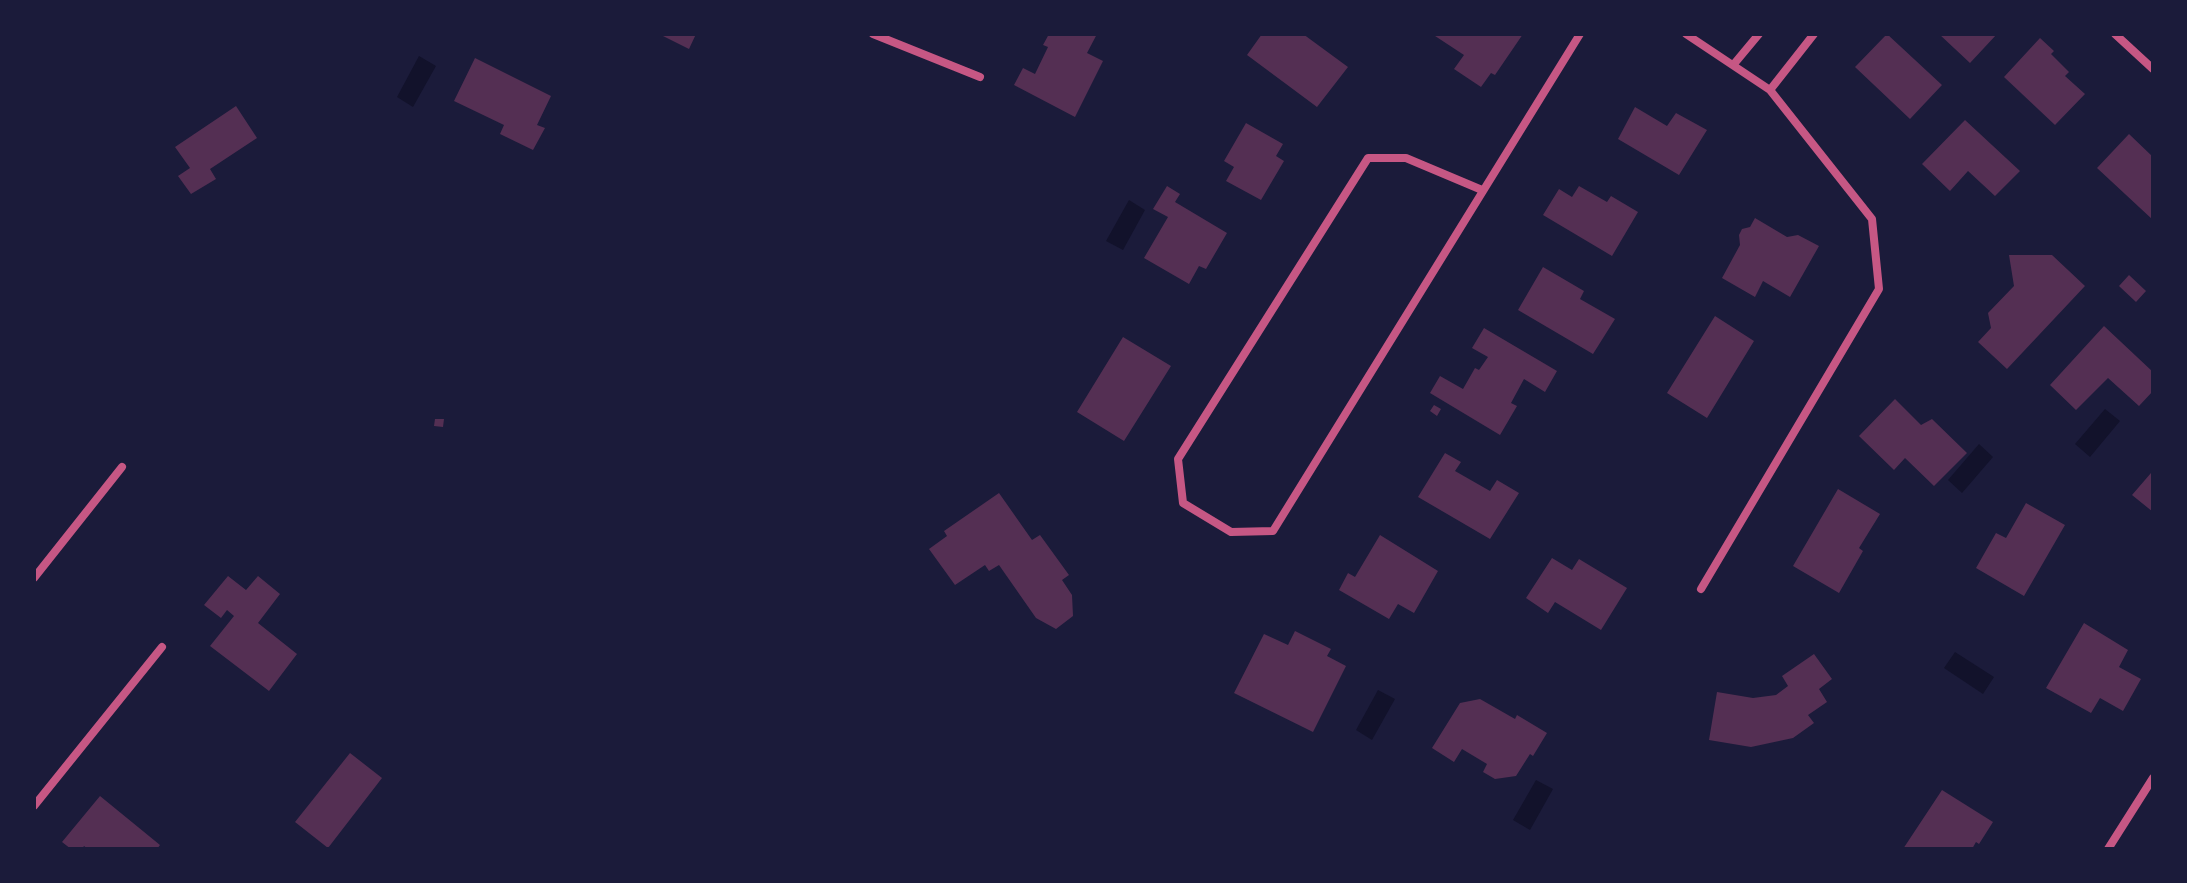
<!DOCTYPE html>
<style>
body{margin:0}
#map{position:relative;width:2187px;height:883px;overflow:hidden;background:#1b1b3a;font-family:"Work Sans",sans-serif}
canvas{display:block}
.frame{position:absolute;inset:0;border:36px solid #1b1b3a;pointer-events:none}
</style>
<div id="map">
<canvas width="2187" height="883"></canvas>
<div class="frame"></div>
</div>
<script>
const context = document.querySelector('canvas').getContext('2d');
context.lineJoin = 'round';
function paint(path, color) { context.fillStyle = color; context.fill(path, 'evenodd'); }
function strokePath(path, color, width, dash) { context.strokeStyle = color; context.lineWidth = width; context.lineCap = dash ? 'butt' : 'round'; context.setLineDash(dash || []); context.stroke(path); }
paint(new Path2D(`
 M419 56 436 66 413 107 397 97Z
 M1129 200 1145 210 1123 250 1106 241Z
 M2105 409 2120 421 2090 457 2075 444Z
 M1979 444 1993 457 1962 493 1948 480Z
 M1955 652 1994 677 1983 694 1944 668Z
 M1378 690 1395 699 1372 740 1356 730Z
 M1536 780 1553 789 1530 830 1513 820Z`), '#12122b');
paint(new Path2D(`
 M659 34H696L689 49Z
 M1049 34H1097L1087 53 1103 61 1075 117 1014 85 1023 68 1035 74 1048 47 1043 45Z
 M1262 34H1303L1348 67 1317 107 1247 55Z
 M1432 34H1523L1495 75 1491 73 1481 87 1454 69 1464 55Z
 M1887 34 1942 85 1910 119 1855 67Z
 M1939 34H1997L1970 63Z
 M2040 38 2054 51 2051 54 2069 72 2065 76 2085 94 2055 125 2004 77Z
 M475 58 551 96 537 125 545 128 533 150 500 134 504 125 454 101Z
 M236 106 257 138 210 169 216 179 191 194 178 176 190 168 175 147Z
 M1635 107 1667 126 1676 113 1707 130 1679 175 1618 139Z
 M1965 120 2020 171 1995 196 1968 171 1950 191 1922 164Z
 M1246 123 1283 144 1276 156 1284 161 1261 200 1226 181 1234 167 1224 161Z
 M2129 134 2153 157V220L2097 168Z
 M1167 186 1180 194 1175 202 1227 233 1206 269 1199 266 1189 284 1144 258 1168 217 1153 209Z
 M1579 186 1607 202 1611 196 1638 212 1612 256 1543 215 1559 189 1572 197Z
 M1755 218 1787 237 1798 235 1819 246 1790 297 1763 281 1755 297 1722 278 1740 245 1739 235 1742 229 1750 227Z
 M2009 255H2052L2085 286 2007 369 1978 342 1991 328 1988 313 2014 286Z
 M1543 267 1584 291 1580 299 1615 319 1593 354 1518 310Z
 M2129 275 2146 291 2136 302 2119 286Z
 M1715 316 1754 341 1707 418 1667 393Z
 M2104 326 2153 372V391L2139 406 2108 378 2076 410 2050 385Z
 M1484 328 1557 371 1545 392 1524 379 1511 403 1517 406 1500 435 1430 393 1440 376 1463 389 1475 368 1479 370 1488 357 1472 348Z
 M1123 337 1171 366 1124 441 1077 412Z
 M1895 399 1921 425 1932 419 1967 453 1934 486 1905 458 1894 470 1859 436Z
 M1434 405 1441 409 1437 416 1430 411Z
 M435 419H444L443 427 434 426Z
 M1445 453 1461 462 1455 471 1490 491 1497 480 1519 493 1490 539 1418 497Z
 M2151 473 2153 475V512L2132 495Z
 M1838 489 1880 514 1859 548 1863 551 1839 593 1793 566Z
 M999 493 1032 540 1040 535 1069 575 1062 580 1072 595 1073 616 1056 629 1036 618 999 565 989 571 985 565 955 585 929 549 947 536 944 531Z
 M2026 503 2065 525 2024 596 1976 568 1996 533 2006 538Z
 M1380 535 1438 571 1414 613 1398 604 1389 619 1339 590 1348 573 1355 577Z
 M1552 558 1572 570 1579 559 1627 588 1601 630 1555 602 1548 613 1526 598Z
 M228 576 246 590 258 576 280 594 258 623 297 654 269 691 210 646 234 616 227 610 221 618 204 605Z
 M2084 623 2128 650 2119 667 2141 679 2123 711 2100 698 2091 713 2046 688Z
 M1295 631 1331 649 1327 656 1346 666 1313 732 1234 693 1264 634 1288 645Z
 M1814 654 1832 679 1819 689 1827 702 1808 715 1814 723 1793 738 1751 747 1709 740 1717 692 1753 698 1776 695 1788 686 1782 676Z
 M1480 699 1515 719 1517 715 1547 733 1533 756 1530 754 1516 776 1495 779 1483 772 1487 764 1462 749 1454 762 1432 748 1460 703Z
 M350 753 382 778 328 848 295 822Z
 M1942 790 1993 822 1979 844 1976 842 1972 849H1903Z
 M100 796 160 845 157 849H88L84 846 82 849H71L62 842Z`), '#542f53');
strokePath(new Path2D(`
 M873 34 980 77
 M1686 34 1770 90 1872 219 1879 289 1701 589
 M2115 34 2153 69
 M1734 64 1759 34
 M1770 90 1814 34
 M1482 190 1406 158H1368L1178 459 1183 503 1231 532 1273 531 1580 34
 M34 578 122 467
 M34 806 162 647
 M2108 849 2153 778`), '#c65784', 8);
</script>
